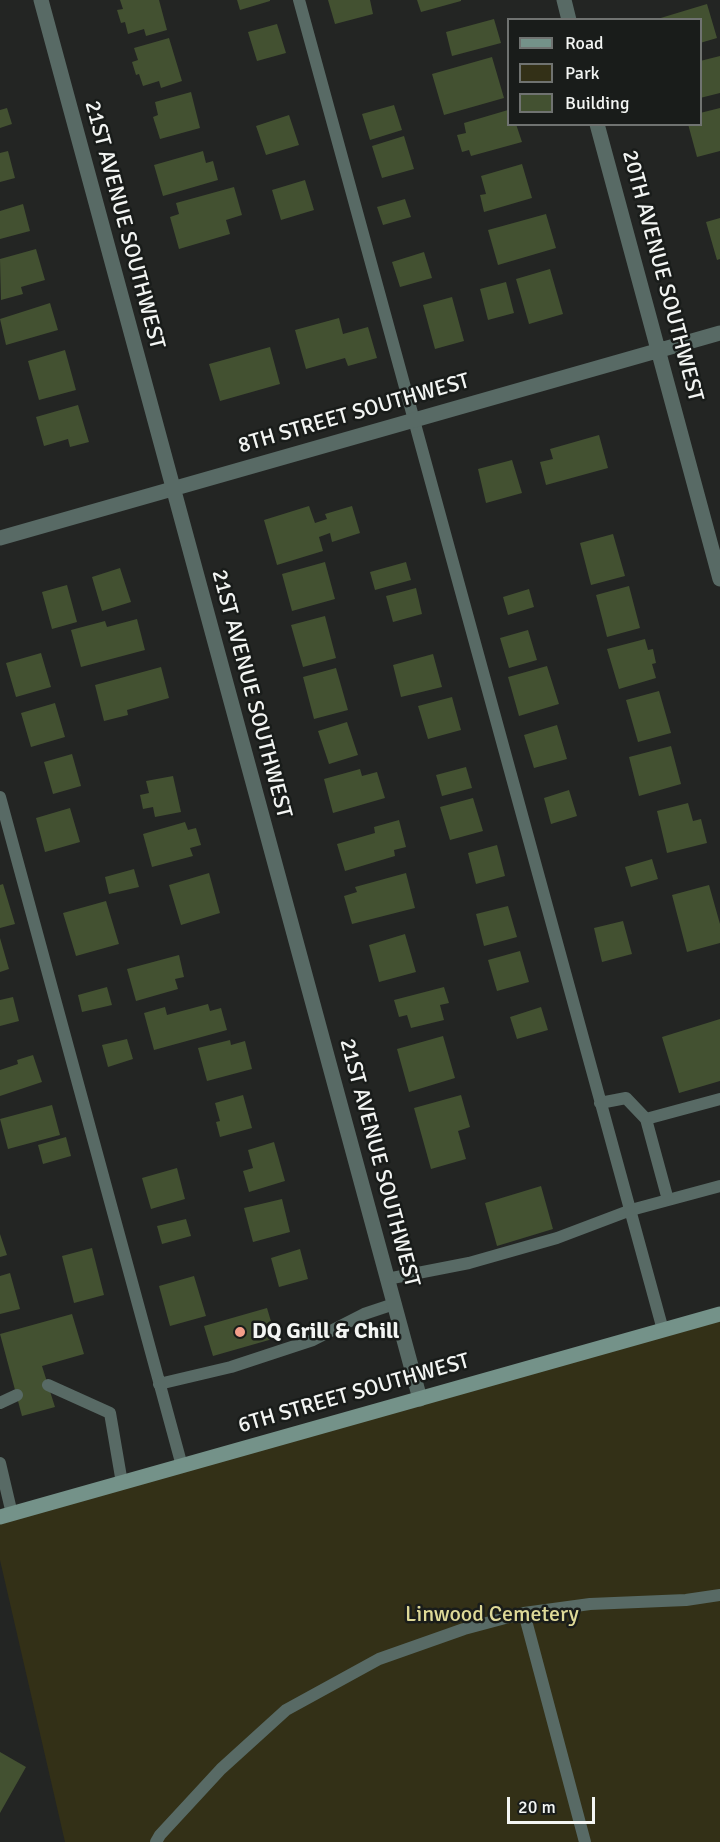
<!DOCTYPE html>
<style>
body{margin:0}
#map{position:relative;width:720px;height:1842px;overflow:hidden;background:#232523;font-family:Signika,sans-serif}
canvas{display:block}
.legend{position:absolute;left:507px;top:18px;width:195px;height:108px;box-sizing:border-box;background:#191c1a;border:2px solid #707371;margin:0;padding:8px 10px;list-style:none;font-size:18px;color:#f3f5f3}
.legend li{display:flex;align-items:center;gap:12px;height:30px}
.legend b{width:30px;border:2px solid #707371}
.scale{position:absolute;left:507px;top:1797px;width:88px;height:27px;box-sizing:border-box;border:3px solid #f3f5f3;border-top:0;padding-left:8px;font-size:18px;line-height:21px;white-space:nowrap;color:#f3f5f3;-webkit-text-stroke:4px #191c1a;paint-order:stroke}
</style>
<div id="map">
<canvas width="720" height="1842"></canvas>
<ul class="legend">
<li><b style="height:8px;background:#749289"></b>Road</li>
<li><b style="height:16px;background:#333017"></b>Park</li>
<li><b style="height:16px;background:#435131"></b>Building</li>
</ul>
<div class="scale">20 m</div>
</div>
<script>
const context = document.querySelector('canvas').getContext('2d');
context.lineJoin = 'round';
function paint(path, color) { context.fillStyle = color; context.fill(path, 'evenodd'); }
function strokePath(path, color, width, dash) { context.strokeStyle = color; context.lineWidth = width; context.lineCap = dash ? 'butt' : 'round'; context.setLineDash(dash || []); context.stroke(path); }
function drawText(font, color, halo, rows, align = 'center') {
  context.font = font + ' Signika,sans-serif'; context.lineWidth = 5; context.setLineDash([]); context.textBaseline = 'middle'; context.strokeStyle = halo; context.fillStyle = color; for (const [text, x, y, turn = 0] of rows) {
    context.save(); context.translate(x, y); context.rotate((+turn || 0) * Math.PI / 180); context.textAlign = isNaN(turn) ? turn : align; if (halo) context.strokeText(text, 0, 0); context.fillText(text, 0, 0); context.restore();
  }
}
paint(new Path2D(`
 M720 1314V1842H65L0 1560V1517Z`), '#333017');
paint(new Path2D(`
 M120 0H159L167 30 146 36 144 29 128 34 125 22 121 23 117 10 123 9Z
 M237 0H270V1L240 10Z
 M328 0H370L373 14 335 24Z
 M417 0H461V1L421 12Z
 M707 4 717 38 700 43V20H654Z
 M494 19 501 43 452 56 446 32Z
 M277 24 286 53 257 61 248 32Z
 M169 38 182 81 161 88 159 81 143 86 139 74 136 75 132 62 138 60 134 48Z
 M720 56V93L700 98V61Z
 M492 57 504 98 444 115 432 74Z
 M191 92 200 128 160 139 153 117 158 115 155 102Z
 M394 105 402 130 370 140 362 114Z
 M7 108 12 124 0 128V110Z
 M720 108V151L697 157 688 124H700V113Z
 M508 110V124H516L522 142 471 156 469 150 462 152 457 135 466 133 464 123Z
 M289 115 299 145 266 155 256 126Z
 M404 136 414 169 382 178 372 146Z
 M8 151 15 178 0 182V153Z
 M203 151 206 163 213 161 218 180 163 196 154 165Z
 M522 164 532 198 484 212 480 195 486 194 481 176Z
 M305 180 314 210 281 220 272 190Z
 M234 187 242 215 226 220 230 234 179 249 170 217 179 214 176 203Z
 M405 199 411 217 383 225 377 207Z
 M23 204 30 231 0 239V211Z
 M546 214 556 248 498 265 488 230Z
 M720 218V259L717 260 706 222Z
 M36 249 45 280 21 287 23 294 1 300 0 259Z
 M424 252 432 278 400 287 392 262Z
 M550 269 563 314 529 324 516 279Z
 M506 282 514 313 488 320 480 289Z
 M452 297 464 341 435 349 423 305Z
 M50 303 58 330 6 345 0 319Z
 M339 318 343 334 368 327 377 358 348 366 345 358 306 369 295 330Z
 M270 347 280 384 220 401 209 364Z
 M65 350 76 390 39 400 28 361Z
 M78 405 89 442 70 447 68 439 44 446 36 417Z
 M599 435 608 468 546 485 540 462 553 459 550 449Z
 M512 460 522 493 486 503 478 469Z
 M309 506 315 523 327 519 325 514 352 506 360 533 332 542 330 533 319 537 323 551 277 565 264 520Z
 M613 534 625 576 591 585 580 543Z
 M325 562 335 599 292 611 282 574Z
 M406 562 411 580 375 590 370 572Z
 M120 568 131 602 102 611 92 577Z
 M67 585 77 622 52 629 42 592Z
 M629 586 640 628 607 637 596 595Z
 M416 588 422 614 393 622 386 596Z
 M529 589 534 607 508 615 503 597Z
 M325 616 336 658 303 667 291 625Z
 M137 619 145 650 81 667 71 630 105 621 107 627Z
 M528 630 537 660 509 668 500 638Z
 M645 639 648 650 653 649 656 663 652 664 656 678 619 689 607 649Z
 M41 653 51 687 16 697 6 663Z
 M433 654 442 687 401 697 393 665Z
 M547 666 559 704 519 716 508 677Z
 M161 667 169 698 127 710 128 715 104 721 95 685Z
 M336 668 348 710 314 719 303 677Z
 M659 691 671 733 638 742 626 700Z
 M452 697 461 730 428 739 418 706Z
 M55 703 65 737 31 747 21 713Z
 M347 722 358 755 329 764 318 731Z
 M557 725 567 759 534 768 524 735Z
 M671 746 681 784 639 796 629 757Z
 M72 754 81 786 53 794 44 762Z
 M466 767 472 788 442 796 436 775Z
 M360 769 362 776 377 772 385 798 333 813 324 779Z
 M173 776 181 812 155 817 153 807 143 809 140 795 149 793 146 781Z
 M569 790 577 816 551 824 544 798Z
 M473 798 483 831 450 840 440 807Z
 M688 803 693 821 701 819 707 843 667 853 657 811Z
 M70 808 80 842 45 852 36 818Z
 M399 820 406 847 394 850 395 856 345 871 337 844 375 833 374 827Z
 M185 822 188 830 196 828 201 845 190 848 193 856 152 867 143 834Z
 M497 845 505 876 476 884 468 853Z
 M652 859 658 879 631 887 625 867Z
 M134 869 139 887 109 894 105 877Z
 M209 873 220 913 181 925 169 885Z
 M406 873 415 908 352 924 344 896 357 892 355 887Z
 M3 884 15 924 0 928V885Z
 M709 885 720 924V943L687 952 672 895Z
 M106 901 119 944 76 956 63 913Z
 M508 906 517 937 484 946 476 914Z
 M623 921 632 954 602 962 594 928Z
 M405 934 416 972 379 982 369 945Z
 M0 938 9 969 0 972Z
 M520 951 529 982 497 991 488 960Z
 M179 955 184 977 175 979 178 989 136 1001 127 969Z
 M107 987 112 1005 82 1012 78 995Z
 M444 987 449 1003 440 1005 444 1020 411 1028 407 1015 399 1017 394 1000Z
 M13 997 19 1021 0 1026V1000Z
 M208 1004 210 1011 221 1008 227 1030 154 1050 144 1013 165 1007 167 1015Z
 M541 1007 548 1030 517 1039 510 1017Z
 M720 1019V1081L679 1093 662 1037Z
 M443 1036 455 1078 409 1092 397 1049Z
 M127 1039 133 1059 108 1067 102 1045Z
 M230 1040 231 1045 245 1041 252 1069 207 1081 198 1048Z
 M33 1055 42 1082 0 1096V1070L18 1064 17 1060Z
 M243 1095 252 1128 220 1137 216 1122 220 1121 215 1103Z
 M461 1095 470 1127 458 1131 466 1159 431 1169 414 1108Z
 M52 1105 60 1135 8 1149 0 1119Z
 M66 1137 71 1156 43 1164 38 1145Z
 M274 1142 285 1181 249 1192 243 1171 253 1168 248 1150Z
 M177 1168 185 1199 151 1209 142 1178Z
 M541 1186 553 1229 497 1246 485 1203Z
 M282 1199 290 1232 253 1242 244 1208Z
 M186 1219 191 1236 162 1244 157 1226Z
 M0 1234 7 1255 0 1257Z
 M92 1248 104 1295 74 1303 62 1256Z
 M300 1249 308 1279 279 1287 271 1258Z
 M10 1273 20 1309 0 1314V1276Z
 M194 1276 206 1316 170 1326 159 1286Z
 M267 1308 276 1338 213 1356 204 1326Z
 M72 1314 84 1354 42 1366 55 1407 22 1416 0 1334Z
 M0 1752 26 1767 0 1813Z`), '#435131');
strokePath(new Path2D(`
 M299 0 663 1330
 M0 797 182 1466
 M600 1103 626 1098 646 1119 668 1200
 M646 1119 720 1099
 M387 1279 469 1263 557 1238 631 1210 720 1186
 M159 1384 231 1367 313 1340 364 1314 394 1304
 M48 1385 110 1413 122 1483
 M0 1403 17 1395
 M0 1463 12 1514
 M524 1613 585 1842
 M156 1842 160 1835 221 1769 286 1710 379 1659 464 1629 524 1613 590 1604 686 1600 720 1595`), '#586a65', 12);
strokePath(new Path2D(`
 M41 0 420 1399
 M564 0 569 20
 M597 124 720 579
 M0 538 720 333`), '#586a65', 15);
strokePath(new Path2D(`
 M0 1517 720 1314`), '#749289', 15);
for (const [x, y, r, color] of [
 [240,1332,6,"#f49e8a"]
]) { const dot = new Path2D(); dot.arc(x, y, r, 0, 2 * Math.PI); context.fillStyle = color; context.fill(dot); strokePath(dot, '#191c1a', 2); }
drawText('22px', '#f3f5f3', '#191c1a', [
 ["21ST AVENUE SOUTHWEST",124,225,75],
 ["20TH AVENUE SOUTHWEST",662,276,75],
 ["8TH STREET SOUTHWEST",354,414,-16],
 ["21ST AVENUE SOUTHWEST",251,694,75],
 ["21ST AVENUE SOUTHWEST",379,1163,75],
 ["6TH STREET SOUTHWEST",354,1394,-16]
]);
drawText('bold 22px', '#f3f5f3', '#191c1a', [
 ["DQ Grill & Chill",252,1332]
], 'left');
drawText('22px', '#ded998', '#191c1a', [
 ["Linwood Cemetery",492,1615]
]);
</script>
